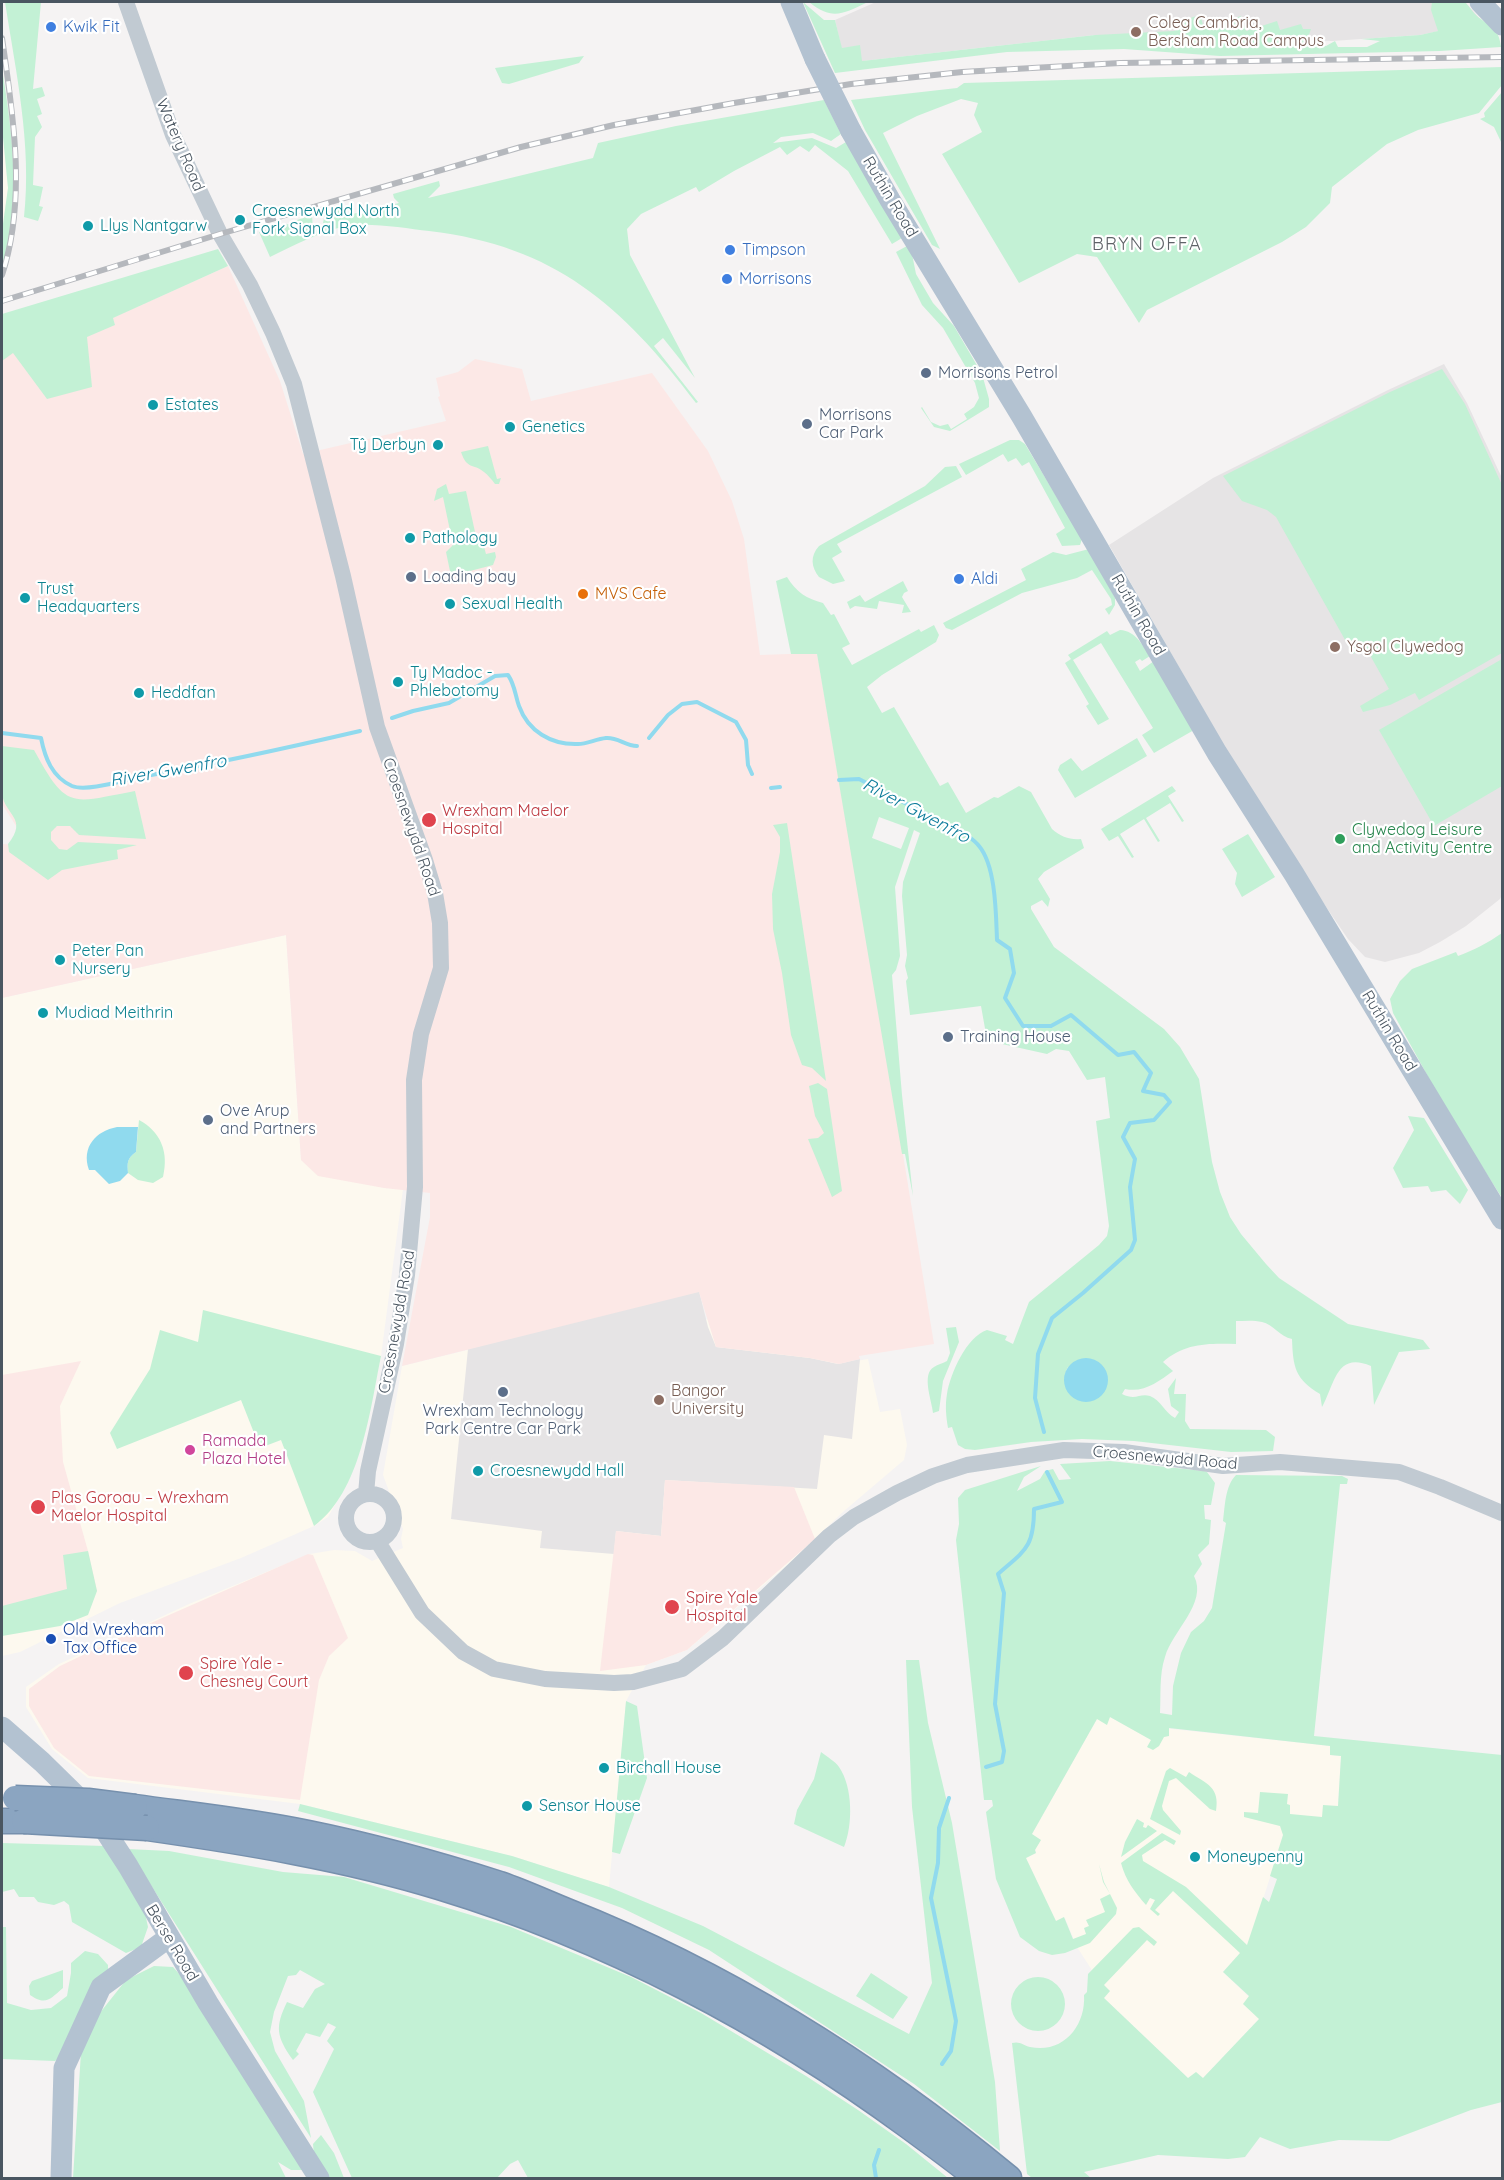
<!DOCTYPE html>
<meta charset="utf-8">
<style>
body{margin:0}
#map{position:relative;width:1504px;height:2180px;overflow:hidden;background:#f5f3f3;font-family:Quicksand,sans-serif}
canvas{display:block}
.frame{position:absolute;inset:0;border:3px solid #4a5661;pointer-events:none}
</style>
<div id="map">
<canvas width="1504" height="2180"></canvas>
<div class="frame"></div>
</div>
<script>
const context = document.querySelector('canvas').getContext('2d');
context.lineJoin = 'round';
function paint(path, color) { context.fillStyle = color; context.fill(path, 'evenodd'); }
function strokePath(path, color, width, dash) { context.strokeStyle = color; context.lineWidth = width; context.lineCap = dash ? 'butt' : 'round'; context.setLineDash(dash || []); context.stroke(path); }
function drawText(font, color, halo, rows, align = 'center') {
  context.font = font + ' Quicksand,sans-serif'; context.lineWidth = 4.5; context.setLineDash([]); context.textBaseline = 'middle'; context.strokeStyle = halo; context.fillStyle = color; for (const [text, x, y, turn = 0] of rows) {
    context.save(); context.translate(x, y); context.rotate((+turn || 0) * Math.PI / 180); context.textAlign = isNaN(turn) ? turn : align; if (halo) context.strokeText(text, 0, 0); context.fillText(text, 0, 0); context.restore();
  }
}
paint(new Path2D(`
 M2 127 8 188 2 231Z
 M286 935 301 1160 384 1188 403 1189 381 1356 362 1445 348 1482 328 1517 314 1526 241 1558 120 1603 20 1652 2 1656V998Z
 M659 1303 838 1364 868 1359 880 1412 900 1409 907 1445 904 1460 844 1511 787 1565 687 1650 646 1665 626 1701 609 1887 512 1856 300 1804 88 1778 52 1749 26 1707V1687L59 1664 189 1604 310 1554 334 1550 355 1551 372 1561 403 1548 401 1539 403 1529 383 1475 402 1366Z
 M1110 1717 1152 1740 1162 1728 1331 1746 1330 1755 1341 1756 1338 1806 1322 1818 1290 1815 1249 1943 1223 1972 1249 1997 1259 2019 1203 2078 1189 2079 1104 1998 1110 1991 1097 1978 1077 1947 1065 1918 1056 1922 1026 1858 1036 1853 1032 1834 1097 1719Z`), '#fdf9ef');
paint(new Path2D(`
 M876 2H1465L1483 22 1420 35 1332 41 1095 35 845 63 835 20Z
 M1444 364 1467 403 1502 478V895L1500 899 1466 926 1440 942 1419 953 1385 962 1365 957 1348 939 1305 876 1226 749 1109 545 1213 478 1388 390Z
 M699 1291 708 1327 716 1347 810 1358 838 1364 860 1359 852 1439 824 1435 817 1489 665 1480 661 1536 616 1531 614 1554 540 1548 542 1531 451 1519 468 1349Z`), '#e6e4e5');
paint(new Path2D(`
 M228 266 280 381 303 454 446 421 438 397 440 396 436 378 458 372 475 359 522 369 531 401 652 373 708 451 732 501 744 539 760 655 817 653 891 1081 934 1344 859 1356 860 1359 839 1364 810 1358 716 1347 699 1292 402 1366 430 1217V1193L384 1188 318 1176 301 1160 286 935 2 998V844L29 846 2 804V346L115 324 112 318Z
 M81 1361 60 1406 63 1462 88 1551 97 1591 2 1620V1375Z
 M665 1480 794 1487 815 1539 687 1650 646 1665 600 1671 616 1531 661 1536Z
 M308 1554 313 1555 348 1638 329 1656 319 1680 300 1800 89 1776 54 1748 29 1706V1689L60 1666 144 1626Z`), '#fce8e6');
paint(new Path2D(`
 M5 2H41L33 89 42 87 45 96 37 99 42 114 37 116 42 127 35 137 33 185 43 187 39 206 43 207 38 221 24 217C32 145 16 73 5 2Z
 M803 2 824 20H835L842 48 860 45 862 61 1095 35 1174 31C1183 26 1188 17 1197 16L1201 18 1204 28 1241 16 1246 31 1277 21 1280 30 1301 24 1303 29H1311L1305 46H1326L1335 41 1338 47H1367L1380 41 1361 39 1420 35 1438 31 1431 10 1432 2H1465C1469 6 1473 13 1478 17 1492 27 1499 29 1501 47L1440 51 1220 56 1124 49 1007 52 835 73Z
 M809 2H868C842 14 833 21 809 2Z
 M584 56 579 63 509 84 502 83 495 68Z
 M1502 67V85L1479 113 1418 130 1387 144 1332 187 1330 203 1306 227 1282 242 1147 310 1139 323 1097 257 1077 254 1019 283 942 154 982 132 974 115 978 103 961 99 917 116 883 133 940 249 932 245 865 130 851 100 957 88 964 83Z
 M2 69C13 135 21 203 2 268V231L8 188 2 127Z
 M1502 92V144L1494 127 1480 119 1485 117 1484 113Z
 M824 100 841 134 831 141 813 133 781 137 773 143 812 138 836 148 846 142 902 238 892 244 848 171 815 145 809 152 800 146 787 155 780 147 734 171 699 192 696 187 641 214 627 229 630 255 695 378 663 338 654 346 698 402 696 403C622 305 555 246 429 231 405 228 369 222 346 226 320 232 294 245 270 257L259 232 288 224H293L297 220 312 215 313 231 322 228 325 213 341 208 348 215 399 203 394 198 393 194 439 181 440 186 428 198 593 158 598 143 676 126Z
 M907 246 912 254 916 274 933 303 954 326 982 374 989 399V407L950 431 934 427 921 408 922 407 931 422 940 426 948 424 951 429 967 419 964 414 974 407 979 398 975 383 943 328 922 305 896 252Z
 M218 249 228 266 113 318 115 325 87 337 92 387 47 399 13 353 2 361V314Z
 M1442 369 1465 404 1502 485V653L1419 700 1415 693 1390 705 1363 712 1360 706 1389 689 1366 648 1353 654 1276 517 1267 510 1242 501 1223 476 1390 392Z
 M1010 440H1019L1025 444 1082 539 1080 545 1062 546 1056 534 1065 528 1029 462 1022 466 1016 458 1008 462 1003 454 966 475 959 464Z
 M488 446 497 479 501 478 499 484H495C492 480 488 475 484 472 473 463 467 470 461 452Z
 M956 466 962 477 837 544 842 552 832 558 845 581 833 584 819 577C811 567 810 556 819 546L925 486 945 467Z
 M446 484 449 494 466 491 477 541 483 543 486 554 495 552 496 557 493 565 451 576 446 552 453 545 443 497 434 501 437 489Z
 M1089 549 1115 598V605L1109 615 1105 609 1112 605 1111 599 1092 570 1077 578 1022 593 952 630 946 628 943 623 1026 580 1021 569 1053 552 1066 555Z
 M787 577C796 592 807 599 823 603L831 615 834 614 850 644 842 648 852 665 919 629 921 632 934 625 939 635 936 642 882 675 867 687 882 713 894 707 940 786 948 782 966 813 994 797 998 798 1019 786 1031 792 1052 829C1061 837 1070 840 1081 839L1084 848 1044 872 1038 879 1050 899 1048 907 1042 900 1031 906V909L1054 947 1164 1029 1180 1047 1199 1079 1212 1162 1220 1192 1230 1217 1241 1234 1266 1264 1279 1278 1348 1324 1423 1340 1430 1349 1399 1352 1374 1405 1371 1366C1336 1351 1335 1384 1322 1407L1320 1394C1295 1379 1293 1367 1292 1339 1280 1337 1273 1324 1262 1322 1254 1320 1244 1321 1236 1321V1344C1209 1343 1184 1343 1163 1362L1173 1371C1158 1382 1144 1393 1125 1389L1122 1394C1136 1401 1139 1393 1150 1396 1161 1400 1165 1413 1175 1418L1179 1412 1171 1406 1168 1389 1176 1378 1174 1394H1186L1185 1421 1190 1429 1266 1430 1275 1437 1273 1451 1231 1452 1134 1441 1082 1439 1031 1442 975 1450 965 1449 958 1445 952 1427 948 1428C946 1416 945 1405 947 1394 950 1374 967 1336 987 1330L1007 1336 1005 1340 1013 1344 1029 1302 1099 1245 1107 1236 1109 1226 1096 1121 1110 1118 1105 1077 1087 1080 1069 1051 1056 1049 1047 1054 984 1040 983 1036 986 1034 981 1006 910 1015 906 981 908 978 905 966 907 955 902 896 903 882 920 833 914 830 895 887 900 956 896 970 892 975 902 1095 913 1196 905 1154H902L817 654H791L776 581ZM879 817 909 828 901 849 872 838ZM1068 1367 1095 1399C1073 1406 1058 1386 1068 1367Z
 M903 581 908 591 904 593 902 597 911 612 902 613 904 605 879 601 877 609 855 606 850 609 847 602 860 595 865 602Z
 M1120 630C1136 631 1142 645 1150 656L1142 661 1140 659 1135 662 1140 671 1154 661 1194 730 1154 753 1142 735 1153 728 1101 643 1073 660 1109 719 1098 725 1086 706 1089 704 1065 663 1071 659 1068 655 1107 631 1110 635Z
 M1502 659V786L1434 826 1379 730Z
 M1137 738 1147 756 1075 798 1058 770 1060 765 1071 758 1082 771Z
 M2 746 34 750C67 811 71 803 135 791L146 839 79 835 70 826H57L51 832V840L59 849 67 850 78 842 137 845 117 850 118 859 62 870 48 880 9 852 8 844C29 818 4 815 2 793 0 778 2 761 2 746Z
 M1172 786 1176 791 1168 796 1184 821 1182 822 1170 803 1146 818 1160 841 1158 842 1144 819 1120 834 1134 857 1132 858 1118 836 1109 841 1101 829Z
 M787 823 826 1081 812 1068 802 1065 791 1035 782 973 773 929 772 894 780 852V837L773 825Z
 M1248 834 1275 877 1242 897 1235 884 1237 873 1222 849Z
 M1502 933V1198L1448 1113 1393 1013 1390 999 1400 981 1412 969 1456 952 1458 956C1474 950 1488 943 1502 933Z
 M818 1083 827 1089 842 1191 832 1197 808 1139 818 1138 824 1133 815 1116 809 1086Z
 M1408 1116 1424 1118 1468 1190 1460 1204 1446 1190 1431 1192 1428 1186 1403 1188 1393 1168 1414 1130Z
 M139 1120C161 1132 169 1152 163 1177L153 1183 138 1180 128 1173C127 1163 127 1158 136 1152Z
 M203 1310 381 1356C370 1410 361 1492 314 1526L281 1440 260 1448 241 1400 117 1449 110 1433 150 1369 160 1330 198 1342Z
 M956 1327 959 1342 943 1381 939 1411 933 1413C932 1401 921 1374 934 1367 938 1364 942 1364 947 1361L950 1353 946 1328Z
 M1110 1461 1204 1471 1207 1472 1215 1483 1211 1505H1204L1205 1519 1211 1520 1209 1544 1198 1555 1202 1564 1194 1576C1208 1603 1172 1631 1165 1657 1159 1675 1161 1695 1160 1713L1172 1715 1173 1686 1181 1653 1191 1632 1204 1621 1212 1608 1226 1523 1223 1521C1225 1506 1225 1486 1236 1475L1342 1476 1348 1479 1347 1484H1340L1314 1736 1502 1755V2102L1471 2110 1389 2141 1339 2140 1290 2149 1260 2137 1245 2157 1228 2159 1158 2155 1084 2172 1091 2178H1032L1027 2174 1012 2043C1020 2041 1023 2045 1030 2047 1063 2054 1086 2026 1084 1995L1087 1992 1088 1974 1133 1928 1139 1927 1157 1942 1154 1946 1147 1940 1104 1985 1110 1991 1104 1998 1188 2078 1196 2072 1203 2078 1259 2019 1243 2004 1249 1996 1223 1972 1240 1953 1173 1891 1155 1910 1160 1914 1158 1916 1150 1909 1155 1900 1150 1898 1146 1905C1134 1891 1126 1881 1121 1863L1162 1833 1176 1841 1174 1845 1165 1840 1142 1855 1143 1861 1186 1887 1247 1945 1263 1897 1269 1902 1277 1879 1270 1876 1283 1835 1280 1826 1244 1817V1812L1258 1813 1260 1792 1288 1794 1287 1804 1290 1805V1814L1322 1817 1323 1805 1338 1806 1341 1756 1330 1755V1746L1169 1728V1736L1164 1737 1159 1746 1153 1750 1147 1747 1151 1740 1110 1717 1107 1725 1097 1719 1032 1834 1041 1840 1035 1850 1036 1853 1026 1858 1056 1921 1064 1917 1073 1939 1086 1934 1084 1928 1089 1926 1086 1920 1105 1912 1100 1899 1110 1894 1103 1882 1099 1864 1104 1882 1117 1908 1116 1914 1090 1943 1065 1953 1052 1955 1039 1951 1020 1937 996 1879 986 1812 993 1806 992 1800H984L956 1540 959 1524 958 1498 965 1490 1041 1466 1024 1477 1017 1491 1040 1479 1045 1471 1053 1469 1059 1480 1071 1479 1060 1464Z
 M88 1551 97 1591 88 1615 60 1626 2 1636V1606L67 1589 63 1555Z
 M906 1660H919L928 1723 952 1823 995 2082 1000 2151 914 2084 709 1950 622 1908 509 1867 298 1811 300 1804 512 1856 609 1887 703 1926 909 2034 932 1983 912 1807Z
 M626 1701 637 1706 647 1778 620 1854 612 1852Z
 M821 1752C827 1757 835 1761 839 1767 853 1787 853 1825 844 1847L794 1824 797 1810 814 1779Z
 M1170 1768 1186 1777 1189 1772C1207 1784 1220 1787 1216 1811L1210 1809 1176 1778 1169 1781 1162 1806 1163 1810 1181 1831 1180 1835 1150 1819 1166 1771Z
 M1137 1819 1144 1823 1143 1827 1146 1828 1148 1825 1157 1831 1121 1857 1125 1842Z
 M2 1843 105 1846 145 1913 148 1927 141 1947 126 1953 72 1922 69 1905 64 1901 54 1905 38 1902 34 1897H19L14 1889 2 1892Z
 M128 1849 169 1851 283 1872 344 1877 511 1927 631 1977 701 2013 806 2076 858 2110 906 2144 948 2178H528L518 2160 510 2164 497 2178H352L313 2092 334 2049 327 2041 336 2027 328 2023 320 2037 306 2033 296 2051 299 2054 293 2060C276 2036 275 2027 287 2002L303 2008 315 1989 325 1984 300 1970 296 1975 288 1976 274 2012 270 2032 275 2051 304 2101 311 2138Z
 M2 1927H6L7 2003 31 2010 51 2008 67 1996 71 1973V1963L85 1951 98 1954 108 1965V1978L61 2057 55 2061 2 2059Z
 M154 1966 173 1967 190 1986 305 2170H291L278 2162 286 2178H73L81 2052 99 2014 126 1980Z
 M63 1970V1988C50 1999 46 2006 30 1995L29 1986 32 1981Z
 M871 1973 908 1997 893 2019 856 1996Z
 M1011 2004a27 27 0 1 1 54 0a27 27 0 1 1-54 0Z
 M321 2135 334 2153 344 2178H322L315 2166 313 2144Z`), '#c3f1d5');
paint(new Path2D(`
 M117 1127H138L136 1152C127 1158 127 1163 128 1173L120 1181 109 1184 95 1170H89C81 1147 96 1131 117 1127Z
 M1064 1380a22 22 0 1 1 44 0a22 22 0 1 1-44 0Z`), '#90daee');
strokePath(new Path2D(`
 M392 718 413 711 449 703 495 676 508 675C515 685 515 695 519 706 528 731 551 745 578 744 587 744 596 739 606 738 618 737 625 746 637 746
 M2 733 41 738C45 758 52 777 72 786 87 792 124 780 140 777 214 764 287 748 360 731
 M649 738 668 715 682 704 697 702 736 722 746 740 748 765 752 774
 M839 780 859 779 968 836C972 839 976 842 979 846 996 866 996 915 997 940L1010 949 1014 973 1005 998 1023 1026H1051L1071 1015 1118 1055 1134 1052 1151 1073 1143 1091 1164 1095 1170 1102 1154 1120 1130 1123 1123 1137 1135 1159 1130 1187 1135 1240 1131 1250 1083 1293 1052 1318 1038 1354 1035 1398 1044 1432
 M771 788 780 787
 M986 1767 1002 1762 1004 1751 995 1704 1004 1593 998 1574C1025 1550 1034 1548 1034 1509L1062 1502 1047 1472
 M942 2064 951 2051 956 2021 931 1898 938 1863 939 1828 949 1798
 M876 2178 874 2165 879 2150`), '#90daee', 4);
const highway = new Path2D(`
 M135 1807C193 1815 251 1821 308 1833 372 1846 437 1864 500 1884 523 1892 545 1902 567 1911 729 1975 876 2068 1009 2178
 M2 1821H24
 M147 1828C245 1842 344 1858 439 1887 607 1938 767 2022 908 2126 931 2143 955 2160 977 2178`);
strokePath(highway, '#7690ad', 27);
strokePath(new Path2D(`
 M126 2 173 135 220 234 250 285 273 333 294 384 343 576 377 727 425 860 435 893 440 923 441 968 421 1034 414 1080 415 1187 407 1275 396 1344 368 1471 366 1494
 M346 1518a24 24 0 1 1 48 0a24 24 0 1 1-48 0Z
 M378 1542 422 1613 463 1652 494 1669 545 1679 614 1683 633 1682 682 1669 723 1638 829 1536 854 1517 897 1493 933 1476 967 1465 1064 1450 1124 1452 1223 1466 1280 1462 1399 1472 1440 1487 1502 1513`), '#c1cad2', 16);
strokePath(new Path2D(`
 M791 2 815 59
 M1480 2 1502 25
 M851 131 890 200 1022 417 1217 753 1294 874 1502 1219
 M2 1727 42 1762 93 1812 128 1866 208 2003 319 2178
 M61 2178 64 2068 101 1987 168 1938`), '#b3c2d1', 21);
strokePath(highway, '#8ba5c1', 24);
const rail = new Path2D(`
 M2 38C13 114 27 199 2 275
 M2 301 220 234 521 147 614 125 734 103 851 84 962 72 1120 63 1502 57`);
strokePath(rail, '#b5b8bd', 6);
strokePath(rail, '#fff', 4, [11]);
const highwayBridge = new Path2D(`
 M15 1798 88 1801 135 1807
 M24 1821 147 1828`);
strokePath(highwayBridge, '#7690ad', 27, []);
strokePath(new Path2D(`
 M815 59 851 131`), '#b3c2d1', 21);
strokePath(highwayBridge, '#8ba5c1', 24);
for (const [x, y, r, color] of [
 [51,27,6,"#3f7fe0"],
 [1136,32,6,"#8d6e63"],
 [240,220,6,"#0f9aa8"],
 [88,226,6,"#0f9aa8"],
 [730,250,6,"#3f7fe0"],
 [727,279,6,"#3f7fe0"],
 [926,373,6,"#5c6f8a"],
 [153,405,6,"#0f9aa8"],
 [807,424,6,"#5c6f8a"],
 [510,427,6,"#0f9aa8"],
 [438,445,6,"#0f9aa8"],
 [410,538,6,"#0f9aa8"],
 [411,577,6,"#5c6f8a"],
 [959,579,6,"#3f7fe0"],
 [583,594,6,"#e8710a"],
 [25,598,6,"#0f9aa8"],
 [450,604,6,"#0f9aa8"],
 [1335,647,6,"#8d6e63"],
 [398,682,6,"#0f9aa8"],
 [139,693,6,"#0f9aa8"],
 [429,820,8,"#e0444e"],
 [1340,839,6,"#2e9e5b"],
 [60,960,6,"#0f9aa8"],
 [43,1013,6,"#0f9aa8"],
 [948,1037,6,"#5c6f8a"],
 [208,1120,6,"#5c6f8a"],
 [503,1392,6,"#5c6f8a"],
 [659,1400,6,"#8d6e63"],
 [190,1450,6,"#d1479c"],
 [478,1471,6,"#0f9aa8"],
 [38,1507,8,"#e0444e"],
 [672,1607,8,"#e0444e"],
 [51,1639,6,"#1a4fb4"],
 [186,1673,8,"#e0444e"],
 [604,1768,6,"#0f9aa8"],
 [527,1806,6,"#0f9aa8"],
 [1195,1857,6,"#0f9aa8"]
]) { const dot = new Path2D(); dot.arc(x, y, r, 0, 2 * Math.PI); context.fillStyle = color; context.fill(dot); strokePath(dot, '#fff', 2); }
drawText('16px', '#785e54', '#fff', [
 ["Coleg Cambria,",1148,23],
 ["Bersham Road Campus",1148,41],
 ["Ysgol Clywedog",1347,647],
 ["Bangor",671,1391],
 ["University",671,1409]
], 'left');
drawText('16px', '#366cbe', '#fff', [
 ["Kwik Fit",63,27],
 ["Timpson",742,250],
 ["Morrisons",739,279],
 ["Aldi",971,579]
], 'left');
drawText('16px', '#4a5661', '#fff', [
 ["Watery Road",180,145,67],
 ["Ruthin Road",890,197,59],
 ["Ruthin Road",1138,615,60],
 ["Croesnewydd Road",411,827,71],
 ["Ruthin Road",1389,1031,59],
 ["Croesnewydd Road",397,1322,-80],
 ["Croesnewydd Road",1165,1458,5],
 ["Berse Road",172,1943,59]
]);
drawText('16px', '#0d838f', '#fff', [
 ["Croesnewydd North",252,211],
 ["Fork Signal Box",252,229],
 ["Llys Nantgarw",100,226],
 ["Estates",165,405],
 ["Genetics",522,427],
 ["Tŷ Derbyn",426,445,"right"],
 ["Pathology",422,538],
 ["Trust",37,589],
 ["Headquarters",37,607],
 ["Sexual Health",462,604],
 ["Ty Madoc -",410,673],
 ["Phlebotomy",410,691],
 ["Heddfan",151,693],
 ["Peter Pan",72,951],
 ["Nursery",72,969],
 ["Mudiad Meithrin",55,1013],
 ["Croesnewydd Hall",490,1471],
 ["Birchall House",616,1768],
 ["Sensor House",539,1806],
 ["Moneypenny",1207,1857]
], 'left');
drawText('16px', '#4e5e75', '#fff', [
 ["Morrisons Petrol",938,373],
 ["Morrisons",819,415],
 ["Car Park",819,433],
 ["Loading bay",423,577],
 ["Training House",960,1037],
 ["Ove Arup",220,1111],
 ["and Partners",220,1129],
 ["Wrexham Technology",503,1411,"center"],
 ["Park Centre Car Park",503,1429,"center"]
], 'left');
drawText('16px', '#c56008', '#fff', [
 ["MVS Cafe",595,594]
], 'left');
drawText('16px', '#be3a42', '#fff', [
 ["Wrexham Maelor",442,811],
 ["Hospital",442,829],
 ["Plas Goroau – Wrexham",51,1498],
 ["Maelor Hospital",51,1516],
 ["Spire Yale",686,1598],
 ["Hospital",686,1616],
 ["Spire Yale -",200,1664],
 ["Chesney Court",200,1682]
], 'left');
drawText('16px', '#27864d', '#fff', [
 ["Clywedog Leisure",1352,830],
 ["and Activity Centre",1352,848]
], 'left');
drawText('16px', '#b23c85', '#fff', [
 ["Ramada",202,1441],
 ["Plaza Hotel",202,1459]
], 'left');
drawText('16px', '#164399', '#fff', [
 ["Old Wrexham",63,1630],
 ["Tax Office",63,1648]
], 'left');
context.letterSpacing = '1.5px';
drawText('18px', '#5f6368', '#fff', [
 ["BRYN OFFA",1147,245]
]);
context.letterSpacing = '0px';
drawText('italic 18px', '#0c7c9b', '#fff', [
 ["River Gwenfro",168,771,-10],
 ["River Gwenfro",916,811,28]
]);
</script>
